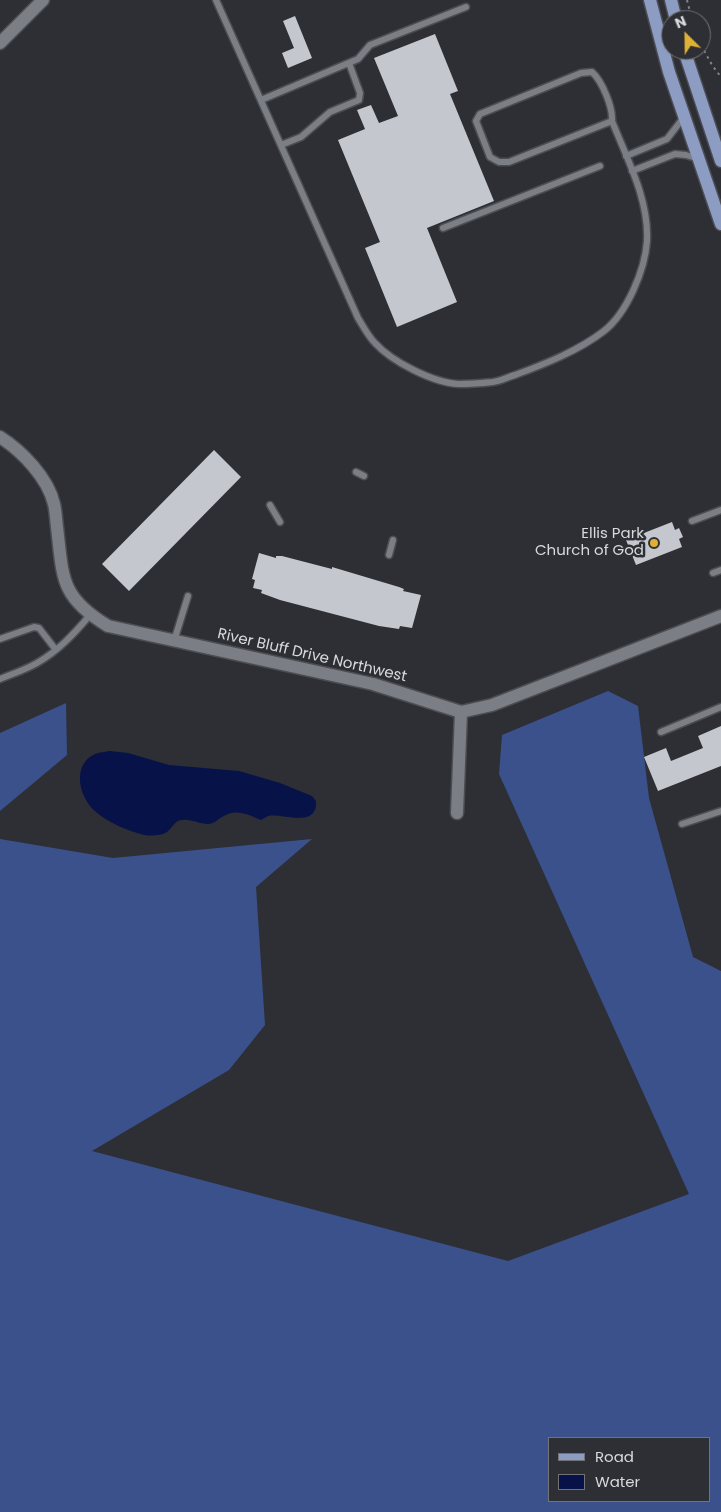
<!DOCTYPE html>
<style>
body{margin:0}
#map{position:relative;width:721px;height:1512px;overflow:hidden;background:#2d2f34;font-family:Poppins,sans-serif}
canvas{display:block}
.legend{position:absolute;left:548px;top:1437px;width:162px;height:65px;box-sizing:border-box;background:#2d2f34;border:1px solid #717377;margin:0;padding:6px 9px;list-style:none;font-size:15px;color:#d7d9dc}
.legend li{display:flex;align-items:center;gap:10px;height:25px}
.legend b{width:25px;border:1px solid #717377}
.north{position:absolute;left:661px;top:10px;width:50px;height:50px;box-sizing:border-box;background:#2d2f34;border:1px solid #717377;border-radius:50%;rotate:337deg;font-size:14px;font-weight:700;line-height:20px;text-align:center;color:#d7d9dc}
.north::after{content:'';display:block;margin:auto;width:18px;height:22px;background:#dfb033;clip-path:polygon(50% 0,100% 100%,50% 72%,0 100%)}
</style>
<div id="map">
<canvas width="721" height="1512"></canvas>
<ul class="legend">
<li><b style="height:6px;background:#8c9cc3"></b>Road</li>
<li><b style="height:14px;background:#071248"></b>Water</li>
</ul>
<div class="north">N</div>
</div>
<script>
const context = document.querySelector('canvas').getContext('2d');
context.lineJoin = 'round';
function paint(path, color) { context.fillStyle = color; context.fill(path, 'evenodd'); }
function strokePath(path, color, width, dash) { context.strokeStyle = color; context.lineWidth = width; context.lineCap = dash ? 'butt' : 'round'; context.setLineDash(dash || []); context.stroke(path); }
function drawText(font, color, halo, rows, align = 'center') {
  context.font = font + ' Poppins,sans-serif'; context.lineWidth = 5; context.setLineDash([]); context.textBaseline = 'middle'; context.strokeStyle = halo; context.fillStyle = color; for (const [text, x, y, turn = 0] of rows) {
    context.save(); context.translate(x, y); context.rotate((+turn || 0) * Math.PI / 180); context.textAlign = isNaN(turn) ? turn : align; if (halo) context.strokeText(text, 0, 0); context.fillText(text, 0, 0); context.restore();
  }
}
paint(new Path2D(`
 M608 691 638 706 649 798 693 957 721 971V1512H0V839L113 858 312 839 256 887 265 1025 229 1070 92 1151 508 1261 689 1194 499 774 502 735ZM550 1438H710V1501H550Z
 M66 703 67 755 0 811V733Z`), '#3b518c');
paint(new Path2D(`
 M110 751 128 753 169 765 239 771 280 783 312 796 316 801C318 829 282 813 268 816 266 817 263 819 261 820 247 814 236 808 222 817 217 820 214 824 208 824 198 824 188 817 178 821 173 824 171 829 167 832 161 836 151 836 144 835 128 831 109 823 96 812 79 798 71 765 95 754 100 752 106 752 110 751Z`), '#071248');
paint(new Path2D(`
 M295 16 312 58 288 68 282 53 294 48 283 21Z
 M435 34 458 91 450 94 494 201 427 228 457 302 397 327 365 248 380 242 338 140 365 129 357 110 371 105 379 123 398 116 374 58Z
 M214 450 241 477 129 591 102 564Z
 M672 522 675 530 679 528 683 537 679 539 682 547 636 565 626 540Z
 M259 553 276 558V556H282L332 569V567L399 587 404 589 403 591 421 595 412 628 400 626 399 629 379 626 280 600 261 593 262 590 253 588 255 580 252 579Z
 M721 726V766L658 791 644 757 666 748 671 761 703 748 698 736Z`), '#c4c7ce');
const service = new Path2D(`
 M216 0 358 318C363 326 368 336 375 343 392 362 434 383 459 384 470 384 483 383 493 382 501 381 508 377 515 375 545 364 578 351 604 331 627 313 645 270 647 241 649 199 627 159 612 121 613 107 602 81 592 72L581 73 480 114 476 121 490 157 499 162H509L612 121
 M261 100 358 59 370 45 466 7
 M281 145 301 137 330 112 359 100 360 93 349 63
 M626 156 667 139 684 117
 M632 171 675 154 686 155 699 159
 M443 228 600 166
 M356 472 364 476
 M270 505 280 522
 M692 521 721 510
 M389 555 393 540
 M713 573 721 570
 M0 639 34 627 39 628 56 650
 M174 641 188 596
 M0 679C12 674 25 670 37 663 58 651 74 634 90 615
 M661 732 721 707
 M682 824 721 811`);
const minor = new Path2D(`
 M0 437C22 451 48 478 54 504 56 512 56 520 57 527 63 578 60 597 108 626L373 684 461 712 492 705 721 616
 M457 813 461 712`);
const tertiary = new Path2D(`
 M0 43 43 0`);
const primary = new Path2D(`
 M650 0 669 72 721 224
 M671 0 676 20
 M684 50 721 161`);
strokePath(service, '#4b4d52', 9);
strokePath(minor, '#4b4d52', 15);
strokePath(tertiary, '#4b4d52', 15);
strokePath(primary, '#4b4d52', 15);
strokePath(new Path2D(`
 M687 0 692 20
 M701 45 712 65 721 77`), '#828488', 2, [2.5, 4]);
strokePath(service, '#7b7e84', 6);
strokePath(minor, '#7b7e84', 12);
strokePath(tertiary, '#7b7e84', 12);
strokePath(primary, '#8c9cc3', 12);
for (const [x, y, r, color] of [
 [654,543,5,"#dfb033"]
]) { const dot = new Path2D(); dot.arc(x, y, r, 0, 2 * Math.PI); context.fillStyle = color; context.fill(dot); strokePath(dot, '#2d2f34', 2); }
drawText('15px', '#d7d9dc', '#2d2f34', [
 ["Ellis Park",644,534],
 ["Church of God",644,551]
], 'right');
drawText('15px', '#d7d9dc', '#2d2f34', [
 ["River Bluff Drive Northwest",312,656,13]
]);
</script>
